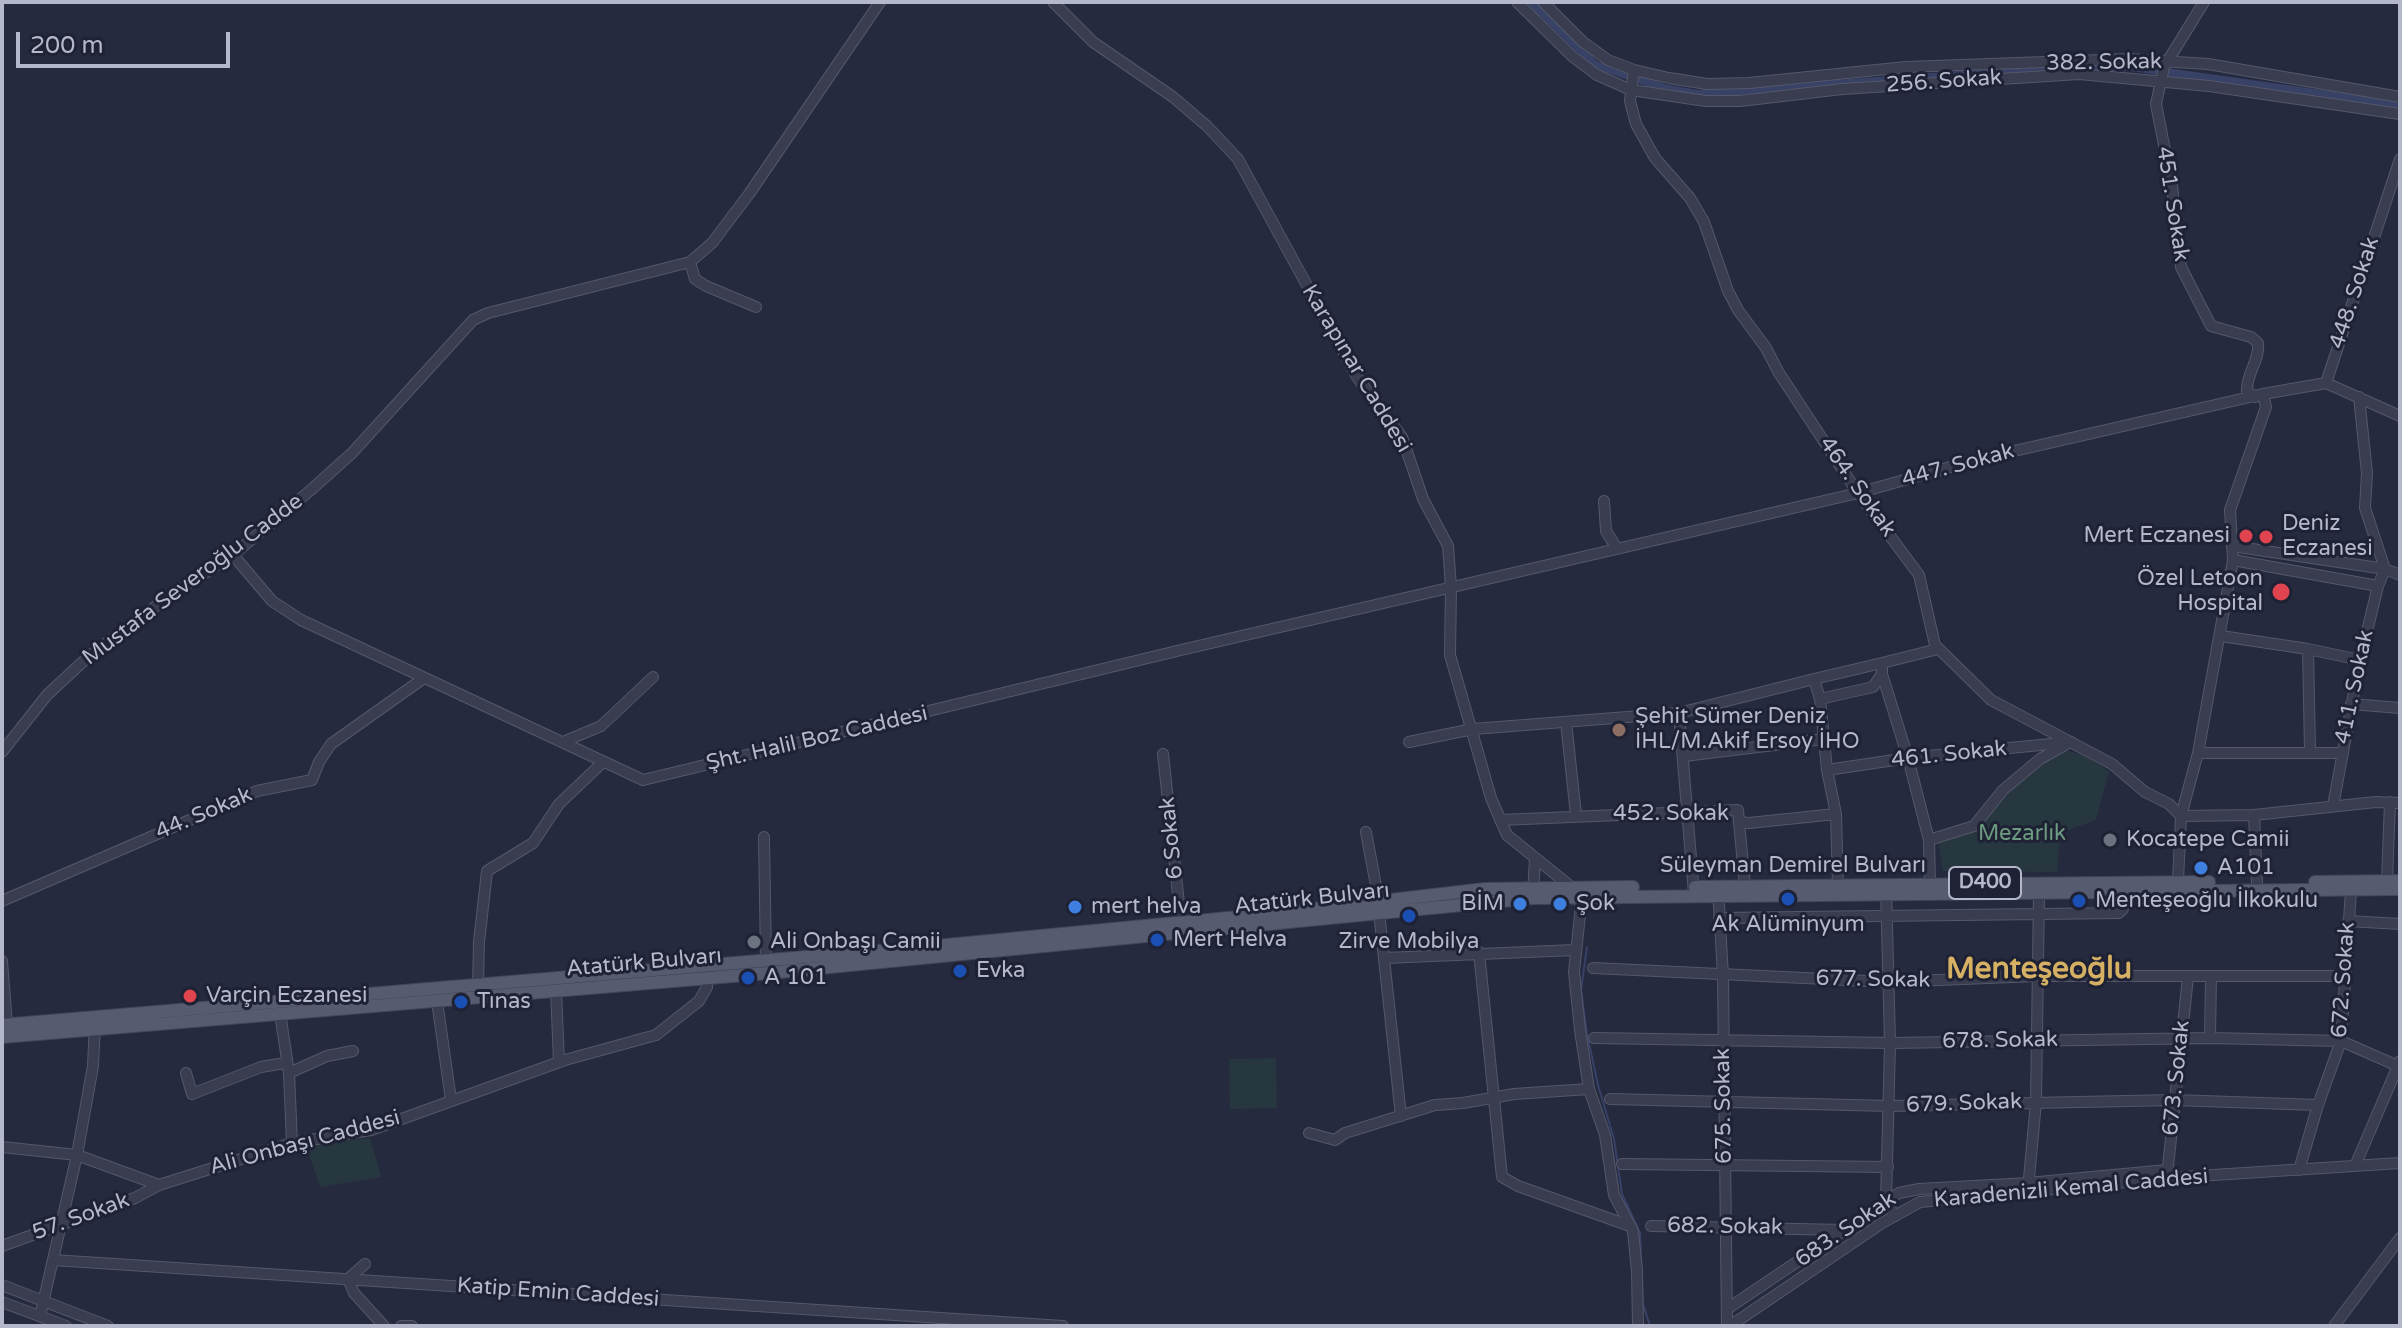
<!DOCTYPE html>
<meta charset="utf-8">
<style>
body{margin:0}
#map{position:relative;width:2402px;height:1328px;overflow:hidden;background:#252a3f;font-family:"Varela Round",sans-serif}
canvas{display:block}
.frame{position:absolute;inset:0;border:4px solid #b5b8ca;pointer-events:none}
.scale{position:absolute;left:16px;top:32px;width:214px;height:36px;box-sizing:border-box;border:4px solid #b5b8ca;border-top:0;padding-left:10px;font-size:24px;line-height:28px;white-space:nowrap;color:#b5b8ca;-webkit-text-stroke:6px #1e2234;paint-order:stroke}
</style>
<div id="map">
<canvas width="2402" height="1328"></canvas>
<div class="frame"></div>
<div class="scale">200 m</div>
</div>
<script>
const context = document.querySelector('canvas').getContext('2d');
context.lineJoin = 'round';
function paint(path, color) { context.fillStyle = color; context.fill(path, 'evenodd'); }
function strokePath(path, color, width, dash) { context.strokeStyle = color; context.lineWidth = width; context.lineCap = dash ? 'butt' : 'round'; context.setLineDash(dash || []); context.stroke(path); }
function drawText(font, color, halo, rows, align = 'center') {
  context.font = font + ' "Varela Round",sans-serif'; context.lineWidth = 6; context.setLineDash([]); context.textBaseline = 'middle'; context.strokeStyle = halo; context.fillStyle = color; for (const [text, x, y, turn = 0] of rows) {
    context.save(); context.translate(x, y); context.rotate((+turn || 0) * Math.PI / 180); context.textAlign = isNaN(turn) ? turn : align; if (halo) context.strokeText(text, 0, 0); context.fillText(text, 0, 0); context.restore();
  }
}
paint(new Path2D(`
 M2068 751 2083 755 2109 771 2096 820 2060 833 2057 872 1943 871 1938 841 1973 832 2021 780 2052 758Z
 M1276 1058 1277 1108 1230 1109 1229 1059Z
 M370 1138 381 1177 320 1187 306 1145Z`), '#273740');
strokePath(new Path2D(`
 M1587 947 1581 990 1587 1034 1598 1085 1614 1139 1622 1194 1640 1233 1643 1304 1650 1326
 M2 1325 4 1326`), '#384166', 2);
strokePath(new Path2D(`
 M1531 2 1596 65 1664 88 1697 94 2015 71 2131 67 2400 105`), '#384166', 8);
const minor = new Path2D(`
 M1053 2 1093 42 1173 97 1207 126 1238 159 1357 377 1402 437 1423 499 1448 546 1451 587 1450 655 1491 798 1507 835 1570 886 1581 905 1574 972 1580 1030 1589 1089 1605 1135 1614 1195 1633 1231 1637 1271 1638 1326
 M1517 2 1573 57 1597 75 1631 90 1706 101H1740L1842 89 2079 74 2209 86 2400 114
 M1543 2 1583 42 1608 60 1634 70 1669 78 1707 84 1749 83 1906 67 2129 59 2208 64 2400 97
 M2204 2 2164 67 2156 104 2172 186 2181 267 2211 326 2251 337 2258 343C2260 360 2246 374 2247 391L2255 397
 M1634 70 1630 101 1636 124 1655 158 1690 198 1704 222 1728 291 1738 310 1766 348 1779 373 1858 493 1919 575 1935 645 1991 700 2112 764 2145 792 2169 804 2181 816 2254 815 2376 802 2400 803
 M690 262 695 279 706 286 756 307
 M2326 383 2400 159
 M2326 383 2400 416
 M1604 501 1606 531 1616 547
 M2232 546 2385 569 2400 575
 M233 555 272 601 301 620 643 780 1181 650 1858 493 1975 460 2263 394 2326 383
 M2233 560 2378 586
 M2221 636 2308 649 2360 660
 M2308 649 2310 751
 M1882 674 1908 758 1929 840 1930 885
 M1814 679 1882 663
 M1820 699 1827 770 1836 814 1838 886
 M2351 704 2400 708
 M1679 713 1694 894
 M1566 722 1576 815
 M563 742 601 726 653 677
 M1409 742 1473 729 1679 713 1814 679 1820 699 1873 687 1882 674V663L1938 649
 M2 752 47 695 89 656 168 597 233 555 312 489 352 453 473 320 488 313 690 262 712 243 749 194 880 2
 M2198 753H2342
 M1163 754 1181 922
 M1684 756 1824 739
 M1827 770 1908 758 2071 742
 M2333 806 2360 660 2378 586 2385 569 2365 508 2367 473 2359 397
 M2254 815 2257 883
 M1500 820 1738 810 1739 822 1749 823 1836 814
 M1739 822 1745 886
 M1366 832 1379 902
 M764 837 766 961
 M1929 840 1974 826 2003 790 2040 759 2065 745
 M2387 880 2390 802
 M2178 881 2181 816 2198 753 2233 560 2230 510 2266 407 2263 394
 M1718 888 1723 976 1727 1326
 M1886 888 1890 1043 1886 1201 1895 1216
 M1533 893 1535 859
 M2 901 257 791 312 780 319 762 331 744 424 678
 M1379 912 1401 1116
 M1719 918 2119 913 2123 909 2122 892
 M2348 921 2400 924
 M1479 952 1502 1177 1518 1186 1630 1226
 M1385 958 1575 950
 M2 961 7 1025
 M1593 968 1889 982 2037 976H2344
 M478 986 479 942 487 871 533 843 559 804 603 762
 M556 990 559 1062
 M437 1001 451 1100
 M280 1013 289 1073 292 1143
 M1594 1038 1890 1043 2210 1038 2341 1041 2400 1067
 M2210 1038 2211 977
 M186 1073 192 1094 261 1067 285 1063
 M289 1073 327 1056 353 1051
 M1610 1099 1890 1106 2174 1100 2318 1105
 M1309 1133 1335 1140 1345 1133 1435 1105 1463 1103 1514 1094 1589 1089
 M2 1147 77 1155 159 1185 292 1143 371 1130 565 1060 656 1035 699 1001 707 987 708 972
 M1622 1164 1888 1167
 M2355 1166 2400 1061
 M2299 1170 2318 1105 2341 1041 2351 890 2347 885
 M2167 1176 2188 977
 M2028 1189 2036 1102 2039 893
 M1651 1226 1845 1230
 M2 1246 135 1198 159 1185
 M53 1260 1063 1326
 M365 1264 348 1279 354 1293 384 1326
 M2 1285 108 1326
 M2 1302 66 1326
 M1727 1309 1899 1193 1919 1189 2028 1183 2167 1170
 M40 1316 77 1155 93 1066 95 1022
 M401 1326H412
 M1730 1326 1882 1223 1920 1202 2167 1178 2400 1163
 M2334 1326 2400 1238`);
const major = new Path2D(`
 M2315 882 2400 881
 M1695 887 2209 882
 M2 1025 936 946 1270 914 1485 889 1633 887
 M2 1037 769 973 1533 898 2400 889`);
strokePath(minor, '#54586a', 12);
strokePath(major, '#424658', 14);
strokePath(minor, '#393d4f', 10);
strokePath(major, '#575b6f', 12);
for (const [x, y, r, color] of [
 [2246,536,8,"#e0444e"],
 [2266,537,8,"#e0444e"],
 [2281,592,10,"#e0444e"],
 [1619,730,8,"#8d6e63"],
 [2110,840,8,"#6b7280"],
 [2201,868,8,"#3f7fe0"],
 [1788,899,8,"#1a4fb4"],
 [2079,901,8,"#1a4fb4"],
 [1520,904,8,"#3f7fe0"],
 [1560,904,8,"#3f7fe0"],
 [1075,907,8,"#3f7fe0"],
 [1409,916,8,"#1a4fb4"],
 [1157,940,8,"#1a4fb4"],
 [754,942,8,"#6b7280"],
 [960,971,8,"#1a4fb4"],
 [748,978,8,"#1a4fb4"],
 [190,996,8,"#e0444e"],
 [461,1002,8,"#1a4fb4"]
]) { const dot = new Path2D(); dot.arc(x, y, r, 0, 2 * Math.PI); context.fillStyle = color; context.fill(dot); strokePath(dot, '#1e2234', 3); }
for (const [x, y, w] of [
 [1985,883,72]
]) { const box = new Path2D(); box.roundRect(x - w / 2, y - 16, w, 32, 6); context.fillStyle = '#1e2234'; context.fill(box); strokePath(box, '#b5b8ca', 2); }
drawText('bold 20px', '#b5b8ca', null, [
 ["D400",1985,883]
]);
drawText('22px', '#b5b8ca', '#1e2234', [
 ["382. Sokak",2104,63,-1],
 ["256. Sokak",1944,82,-4],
 ["451. Sokak",2172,204,81],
 ["448. Sokak",2355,293,-72],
 ["Karapınar Caddesi",1356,369,59],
 ["447. Sokak",1958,466,-15],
 ["464. Sokak",1857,487,55],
 ["Mustafa Severoğlu Cadde",193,580,-37],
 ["411. Sokak",2355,687,-78],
 ["Şht. Halil Boz Caddesi",817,739,-13],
 ["461. Sokak",1949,755,-6],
 ["44. Sokak",204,814,-23],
 ["452. Sokak",1671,814],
 ["6 Sokak",1172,838,-96],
 ["Süleyman Demirel Bulvarı",1793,866],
 ["Atatürk Bulvarı",1312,899,-6],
 ["Atatürk Bulvarı",644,963,-5],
 ["677. Sokak",1873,980,1],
 ["672. Sokak",2344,980,-86],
 ["678. Sokak",2000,1041,-1],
 ["673. Sokak",2177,1078,-84],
 ["679. Sokak",1964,1104,-2],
 ["675. Sokak",1724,1106,-91],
 ["Ali Onbaşı Caddesi",305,1143,-15],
 ["Karadenizli Kemal Caddesi",2071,1189,-5],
 ["57. Sokak",81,1217,-20],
 ["682. Sokak",1725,1227,1],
 ["683. Sokak",1846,1230,-34],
 ["Katip Emin Caddesi",558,1293,4]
]);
drawText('22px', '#b5b8ca', '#1e2234', [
 ["Deniz",2282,524],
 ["Eczanesi",2282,549],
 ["Mert Eczanesi",2230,536,"right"],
 ["Özel Letoon",2263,579,"right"],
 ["Hospital",2263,604,"right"],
 ["Şehit Sümer Deniz",1635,717],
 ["İHL/M.Akif Ersoy İHO",1635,742],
 ["Kocatepe Camii",2126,840],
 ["A101",2217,868],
 ["Menteşeoğlu İlkokulu",2095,901],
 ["BİM",1504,904,"right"],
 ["Şok",1576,904],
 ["mert helva",1091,907],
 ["Ak Alüminyum",1788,925,"center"],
 ["Mert Helva",1173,940],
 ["Ali Onbaşı Camii",770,942],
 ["Zirve Mobilya",1409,942,"center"],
 ["Evka",976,971],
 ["A 101",764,978],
 ["Varçin Eczanesi",206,996],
 ["Tınas",477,1002]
], 'left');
drawText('22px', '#6c9b82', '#1e2234', [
 ["Mezarlık",2022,834]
]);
drawText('bold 30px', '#d6b164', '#1e2234', [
 ["Menteşeoğlu",2039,970]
]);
</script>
